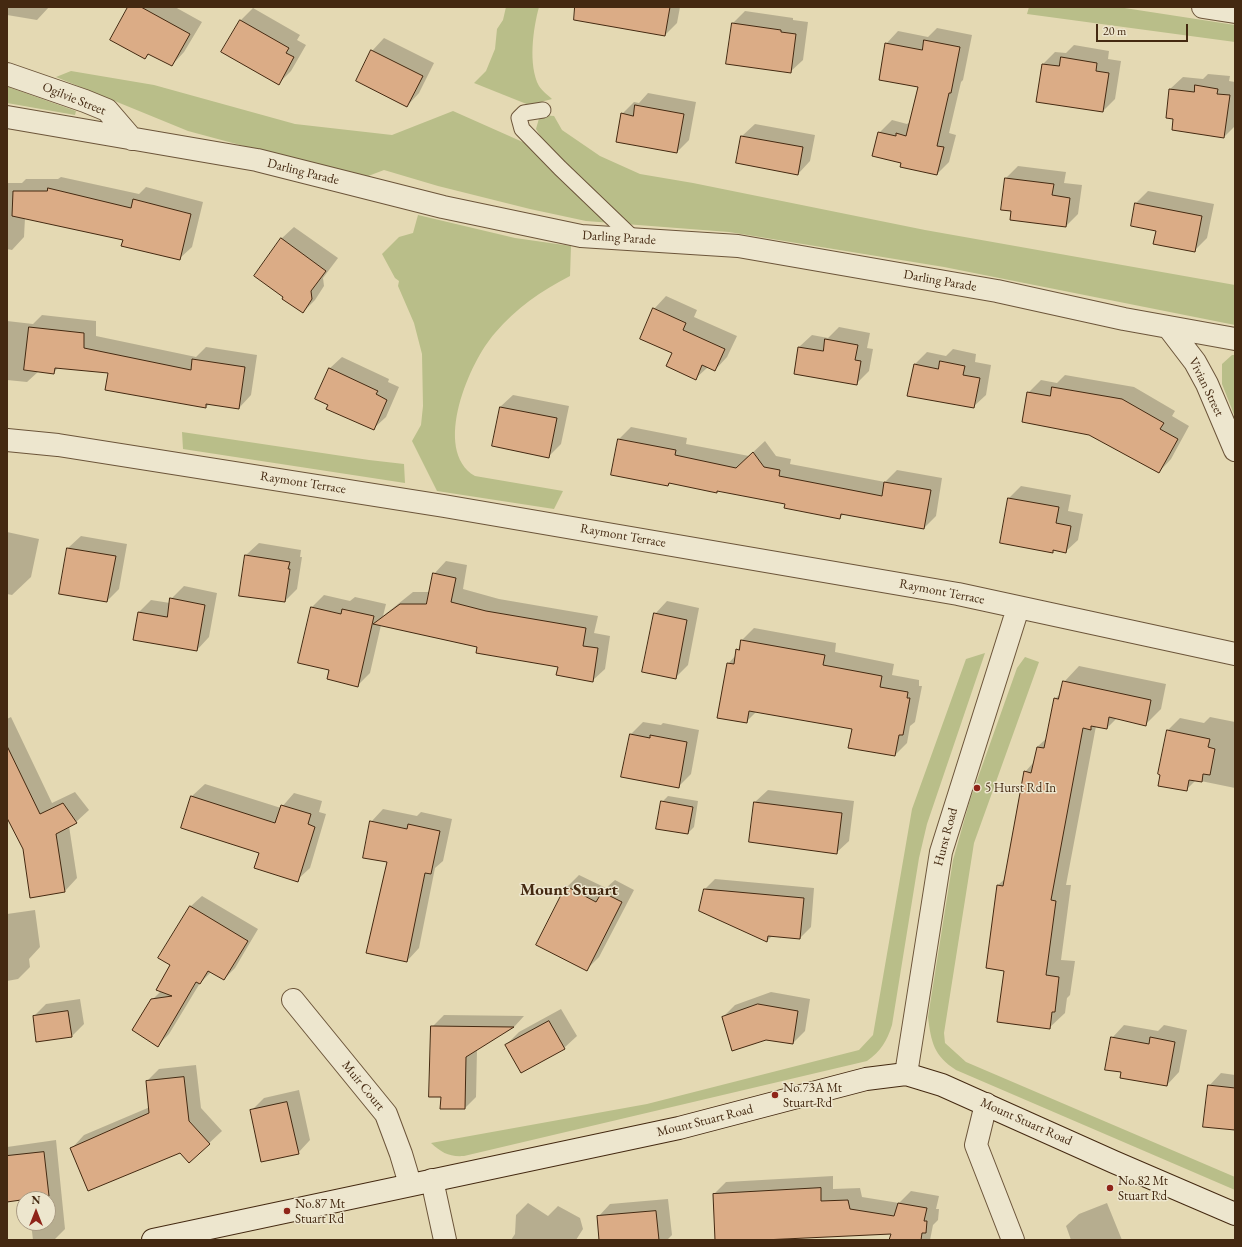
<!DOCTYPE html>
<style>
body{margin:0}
#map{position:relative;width:1242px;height:1247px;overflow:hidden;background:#e4d9b3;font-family:"EB Garamond",serif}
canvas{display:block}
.frame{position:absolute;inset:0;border:8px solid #442911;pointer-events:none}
.north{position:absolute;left:16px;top:1191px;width:40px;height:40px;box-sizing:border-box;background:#ede6ce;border:1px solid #a99a82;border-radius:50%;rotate:0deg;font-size:11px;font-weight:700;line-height:16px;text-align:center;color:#442911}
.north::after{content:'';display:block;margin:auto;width:14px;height:18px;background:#8f2418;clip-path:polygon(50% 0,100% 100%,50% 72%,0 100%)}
.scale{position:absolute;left:1096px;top:24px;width:92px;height:18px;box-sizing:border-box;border:2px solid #442911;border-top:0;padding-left:5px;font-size:12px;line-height:14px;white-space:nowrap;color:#442911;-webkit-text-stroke:3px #ede6ce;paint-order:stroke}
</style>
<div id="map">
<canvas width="1242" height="1247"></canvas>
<div class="frame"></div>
<div class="north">N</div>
<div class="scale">20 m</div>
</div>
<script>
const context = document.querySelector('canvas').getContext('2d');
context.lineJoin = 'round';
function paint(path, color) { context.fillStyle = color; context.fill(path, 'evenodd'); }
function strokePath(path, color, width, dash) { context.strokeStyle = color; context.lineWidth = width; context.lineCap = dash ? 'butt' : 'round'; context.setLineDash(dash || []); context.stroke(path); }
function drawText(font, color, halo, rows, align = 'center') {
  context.font = font + ' "EB Garamond",serif'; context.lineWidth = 3; context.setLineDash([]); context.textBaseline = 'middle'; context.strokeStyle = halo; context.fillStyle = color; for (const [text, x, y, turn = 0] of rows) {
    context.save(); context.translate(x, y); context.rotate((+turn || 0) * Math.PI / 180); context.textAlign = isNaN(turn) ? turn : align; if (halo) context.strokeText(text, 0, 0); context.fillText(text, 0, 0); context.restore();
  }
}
paint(new Path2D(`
 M506 7H539C533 29 528 65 539 86 542 91 548 95 552 99L529 105 474 83 486 71 495 49 497 29 503 20Z
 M1029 7H1118L1235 25V42L1027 14Z
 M71 71 154 85 295 124 392 135 453 111 525 143 544 142 536 129 540 115 554 116 562 130 600 156 640 174 693 183 925 230 1235 285V325L944 267 729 232 586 221 530 209 438 186 384 170 363 178 188 131 56 77Z
 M7 86 11 88 76 111 75 115 7 103Z
 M418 215 515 238 571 246 570 276C541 291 516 308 495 333 470 361 431 450 475 476L563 491 554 509 437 491 412 441 421 425 423 406 422 354 414 323 398 286 399 281 395 278 382 254 399 237 413 233Z
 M1232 355H1235V417L1222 384V364Z
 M182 432 369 460 404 464 405 483 183 449Z
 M985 653 927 824 919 858 892 1025C887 1041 881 1051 867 1061L464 1156C449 1157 442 1153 431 1143L647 1104 859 1050 873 1035 912 809 966 659Z
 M1025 657 1039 662 974 843 944 1033 945 1043 966 1062 1235 1177V1190L956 1070C934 1056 931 1042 928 1017L953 860 970 800 1017 668Z`), '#b9be89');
paint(new Path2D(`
 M7 7H49L37 20 7 15Z
 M129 7H175L202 22 184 52 172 65 149 54 145 58Z
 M592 7H680L677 23 665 35Z
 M253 8 300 35 297 40 306 45 291 71 278 84 223 51 241 20Z
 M745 11 793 18V20L808 22 803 60 790 72 733 23Z
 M937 28 972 35 963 80 961 82 949 133 956 135 949 162 937 174 902 162 879 133 892 120 907 124 910 122 919 86 886 44 898 31 928 37Z
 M384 38 434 63 419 93 407 106 372 51Z
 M1074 45 1109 51 1108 59 1121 61 1115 99 1103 111 1037 101 1043 64 1055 52 1066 53Z
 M1208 74 1230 76 1229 81 1235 82V126L1224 137 1174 118 1167 117 1170 89 1183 77 1203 79Z
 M648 93 696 102 689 140 677 152 622 114 634 102 639 103Z
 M755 124 815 135 810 161 798 174 742 136Z
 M1018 166 1066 172 1064 183 1082 185 1078 214 1066 226 1012 210 1006 178Z
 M61 177 139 194 146 187 203 202 192 247 179 259 124 240 25 218 24 237 12 250 7 249V183H22L26 179H58Z
 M1148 191 1214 204 1207 238 1194 251 1157 230 1132 225 1136 203Z
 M294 227 338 258 323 278 324 286 315 300 303 312 285 296 281 239Z
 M666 296 697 310 694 317 737 336 727 357 715 370 708 367 696 378 674 353 654 309Z
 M42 315 96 321V336L196 357 206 347 257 355 251 395 239 408 210 403 206 407 109 372 59 367 54 372 39 371 27 382 7 380V321L33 324Z
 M839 327 870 333 867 348 873 349 869 371 856 384 795 373 799 347 812 335 828 338Z
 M953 349 976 354 975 362 991 365 986 395 973 407 914 365 927 352 946 356Z
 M342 357 389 379 388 382 399 387 386 417 373 429 329 404V369Z
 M1065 375 1134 387 1175 411 1172 416 1189 426 1171 459 1159 472 1089 434 1028 393 1041 380 1057 383Z
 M513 395 569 406 561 444 549 456 500 407Z
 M631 427 687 438 686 444 749 456 765 441 776 456 791 459 790 464 885 482 897 470 942 478 936 516 924 528 844 514 839 518 786 503 718 490 716 492 670 483 668 485 619 439Z
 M1021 486 1071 495 1068 511 1083 514 1078 540 1065 552 1055 550 1052 552 1009 498Z
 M7 532 39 539 31 577 12 595 7 594Z
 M81 536 127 544 119 589 107 601 60 593 68 548Z
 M259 543 301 550 300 557H302L297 589 285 601 240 595 246 555Z
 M446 561 467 565 463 589 499 599 598 616 594 633 610 636 605 669 592 681 559 666 381 625 370 673 358 685 330 670 311 608 324 595 350 601 355 597 386 604 383 616 413 592H430L434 574Z
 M184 586 217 593 209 637 197 650 134 639 139 612 151 600 170 603 171 599Z
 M667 601 699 608 688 665 675 678 655 614Z
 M754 628 836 643 835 652 894 664 892 675 919 680V686H922L915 722 910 726 907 743 895 755 853 728 757 711 746 722 728 664 736 655 742 640Z
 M1079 666 1166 684 1161 709 1145 725 1117 718 1107 728 1096 726 1066 885H1071L1061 960 1075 961 1070 995 1067 998 1065 1013 1049 1028 1005 970 998 885 1006 878 1025 772 1034 762 1037 747 1047 738 1055 699 1061 693 1064 682Z
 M11 717 52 803 75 792 89 810 76 822 69 826 77 878 65 891 7 814V719Z
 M1210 717 1235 722V788L1196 780 1186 790 1168 730 1180 718 1204 723Z
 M643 722 661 725 663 723 699 730 691 774 678 787 631 734Z
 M205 784 281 808 294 793 322 801 319 812 326 814 310 868 297 880 260 852 182 828 192 796Z
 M768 790 854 801 849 841 836 853 755 802Z
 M668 796 698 801 694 827 688 833 662 802Z
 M383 809 417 816 421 812 452 819 443 861 435 868 419 948 407 961 388 862 371 822Z
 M579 875 606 888 615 880 634 890 599 957 587 969 567 887Z
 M715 879 814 888 811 927 800 938 773 935 767 941 701 911 704 890Z
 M202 896 258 929 235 968 224 979 211 972 200 983 169 1034 158 1045 152 1000 161 991 190 907Z
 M35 910 40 947 29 959 30 967 18 979 7 981V914Z
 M771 992 810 999 805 1031 793 1043 723 1017 735 1005Z
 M80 999 84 1024 72 1036 34 1016 46 1004Z
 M561 1009 577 1036 564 1048 506 1045 519 1032Z
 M444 1015 524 1016 514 1027 477 1049 476 1097 465 1108 442 1096 432 1027Z
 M1124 1025 1158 1031 1164 1025 1187 1030 1179 1072 1167 1085 1122 1071 1112 1038Z
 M196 1065 201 1108 222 1131 189 1162 180 1152 72 1148 84 1135 150 1107 147 1081 159 1069Z
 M1221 1073 1235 1075V1129L1209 1086Z
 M299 1090 310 1140 298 1153 251 1111 264 1098Z
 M56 1140 65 1229 54 1240H33L31 1223H48V1199L7 1201V1147Z
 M833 1176V1189L860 1188 862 1197 899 1203 911 1191 939 1196 936 1209H939L938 1220 933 1225 930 1240H891L892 1233 766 1238 763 1240H716L714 1194 726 1182Z
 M668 1199 672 1235 667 1240H600L598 1217 610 1204Z
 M528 1203 548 1216 558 1206 580 1218 583 1229 576 1240H511L515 1234 516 1215Z
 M1107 1203 1122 1240H1071L1066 1226 1079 1214Z`), '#0003');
const building = new Path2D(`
 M128 7H141L190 34 172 66 148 54 145 59 110 40Z
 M575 7H670L665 36 574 20Z
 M240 20 289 48 286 53 294 57 279 85 221 52Z
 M732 23 781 30V32L796 34 791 73 726 64Z
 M924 40 960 47 951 93H949L937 146 944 147 937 175 900 167 901 163 872 156 878 132 896 136V133L906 136 918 87 879 80 885 43 922 50Z
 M371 50 423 76 407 107 356 81Z
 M1061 57 1097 63 1096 71 1109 73 1103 112 1036 102 1042 64 1059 66Z
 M1195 85 1218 89 1217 94 1230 95 1224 138 1172 130 1173 119 1166 118 1169 89 1194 92Z
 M635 105 684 114 677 153 616 142 621 113 633 116Z
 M741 136 803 147 798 175 736 163Z
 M1005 178 1054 184 1052 195 1070 198 1066 227 1010 220 1011 211 1001 210Z
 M48 188 131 208 133 199 191 214 180 260 121 246 123 240 12 216 13 191H47Z
 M1135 203 1202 216 1195 252 1153 244 1156 231 1131 226Z
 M281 238 326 271 311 291 312 299 303 313 282 299 283 297 254 276Z
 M653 308 686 323 683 330 725 349 715 371 702 365 696 380 666 366 672 353 640 339Z
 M29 327 84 333V348L191 370 192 359 245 367 239 409 206 404V408L105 390 108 373 55 368 54 374 24 370Z
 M825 339 858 345 855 360 861 361 857 385 794 374 798 347 823 351Z
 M940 361 965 366 963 375 980 378 974 408 907 396 914 364 938 369Z
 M329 368 378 391 376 394 387 400 374 430 326 409 328 405 315 399Z
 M1052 387 1122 399 1164 423 1160 429 1178 439 1159 473 1089 435 1022 422 1027 392 1050 396Z
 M500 407 557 418 549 458 492 446Z
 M618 439 676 450 675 455 736 468 753 452 764 467 780 470 779 476 882 496 884 482 931 490 924 529 841 514 840 519 784 508 785 504 717 491V493L669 483 668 486 611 475Z
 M1008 498 1059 507 1056 523 1071 526 1066 553 1053 550V553L1000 543Z
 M67 548 116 556 107 602 59 594Z
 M245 555 290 562 288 569H290L285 602 239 596Z
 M433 573 456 578 451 602 486 611 586 628 583 646 598 648 593 682 556 675 558 667 476 653 477 647 373 624 400 604H426Z
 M170 598 205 605 197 651 133 640 138 612 167 617Z
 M311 607 341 614 342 609 374 616 358 687 327 679 329 670 298 663Z
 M654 613 687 620 676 679 642 672Z
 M741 640 825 655 823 665 882 676 880 687 908 692 907 698H910L903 735H899L895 756 848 748 852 729 749 711 747 723 717 718 727 663 734 664 736 649 739 650Z
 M1063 681 1151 700 1146 726 1109 717 1107 729 1091 726V730L1083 728 1051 900 1056 901 1046 975 1059 977 1055 1012H1052L1050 1029 997 1022 1004 971 986 968 997 885 1003 886 1024 771 1031 773 1037 747 1044 748 1054 698 1058 699Z
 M1167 730 1210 739 1208 747 1215 749 1210 775 1203 774 1202 782 1189 780 1187 791 1158 786 1160 775 1158 774Z
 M630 734 650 738V735L687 742 679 788 621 777Z
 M7 746 40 814 63 803 77 823 56 834 65 892 30 898 23 849 7 818Z
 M191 796 275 823 281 805 311 814 308 824 315 827 298 882 254 868 259 853 181 828Z
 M661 801 693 807 688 834 656 829Z
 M754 802 842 813 837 854 749 842Z
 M370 821 407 829 408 824 440 831 431 874 425 873 407 962 366 953 387 862 363 858Z
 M566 886 596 902 602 892 622 902 587 971 536 945Z
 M704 889 804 898 800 939 768 936 767 942 699 911Z
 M190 906 248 941 224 980 208 971 200 984 196 982 158 1047 132 1030 151 999 172 996 156 990 170 965 158 958Z
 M758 1004 798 1011 793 1044 766 1040 732 1051 722 1017Z
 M68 1011 72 1037 36 1042 33 1016Z
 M549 1021 565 1049 521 1073 505 1045Z
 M431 1026 514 1027 466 1057 465 1109H440L441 1097H429Z
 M1111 1037 1149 1044 1150 1037 1175 1042 1167 1086 1120 1078 1121 1072 1105 1070Z
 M184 1077 189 1121 210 1144 189 1163 180 1153 88 1191 70 1148 149 1113 146 1081Z
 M1208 1085 1235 1088V1130L1203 1127Z
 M287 1102 299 1154 261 1162 250 1110Z
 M44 1152 49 1196 7 1202V1156Z
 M821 1188V1201L848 1200 850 1209 894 1216 898 1203 927 1208 924 1221H927L926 1233H922L921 1240H889L891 1234 763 1240H715L713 1194Z
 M656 1211 659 1240H599L597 1216Z`);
paint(building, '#dbac86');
strokePath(building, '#442911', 1);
const lane = new Path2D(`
 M543 110 524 113 519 118 522 129 560 168 634 239`);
const street = new Path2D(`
 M1203 7 1235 12
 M7 74 85 101 107 110 132 139
 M7 117 257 160 443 207 581 236 738 246 997 291 1124 319 1235 339
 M1169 328 1195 362 1207 384 1235 450
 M7 440 58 445 444 506 958 594 1235 654
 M293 1000 386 1114 401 1154 410 1184
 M906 1074 941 852 1018 608
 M986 1104 976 1145 1013 1240
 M432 1180 445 1240`);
const secondary = new Path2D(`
 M153 1240 679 1128 866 1079 906 1074 942 1085 1114 1162 1235 1214`);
strokePath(lane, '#6c553a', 17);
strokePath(street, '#6c553a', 24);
strokePath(secondary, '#442911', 24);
strokePath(lane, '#ede6ce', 15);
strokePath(street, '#ede6ce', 22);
strokePath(secondary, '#ede6ce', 22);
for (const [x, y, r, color] of [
 [977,788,4,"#8f2418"],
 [775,1095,4,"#8f2418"],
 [1110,1188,4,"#8f2418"],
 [287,1211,4,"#8f2418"]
]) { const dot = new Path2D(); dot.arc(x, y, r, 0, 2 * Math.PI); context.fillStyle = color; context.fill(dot); strokePath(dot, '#ede6ce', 1.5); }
drawText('13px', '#442911', '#ede6ce', [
 ["Ogilvie Street",74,99,22],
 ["Darling Parade",303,172,14],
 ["Darling Parade",619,238,4],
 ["Darling Parade",940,281,10],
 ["Vivian Street",1206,387,64],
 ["Raymont Terrace",303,483,9],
 ["Raymont Terrace",623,536,10],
 ["Raymont Terrace",942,592,11],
 ["Hurst Road",946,837,-75],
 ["Muir Court",363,1086,51],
 ["Mount Stuart Road",705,1121,-14],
 ["Mount Stuart Road",1026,1122,24]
]);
drawText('13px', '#442911', '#ede6ce', [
 ["5 Hurst Rd In",985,788],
 ["No.73A Mt",783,1088],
 ["Stuart Rd",783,1103],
 ["No.82 Mt",1118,1181],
 ["Stuart Rd",1118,1196],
 ["No.87 Mt",295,1204],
 ["Stuart Rd",295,1219]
], 'left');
drawText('bold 17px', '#442911', '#ede6ce', [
 ["Mount Stuart",569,890]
]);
</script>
